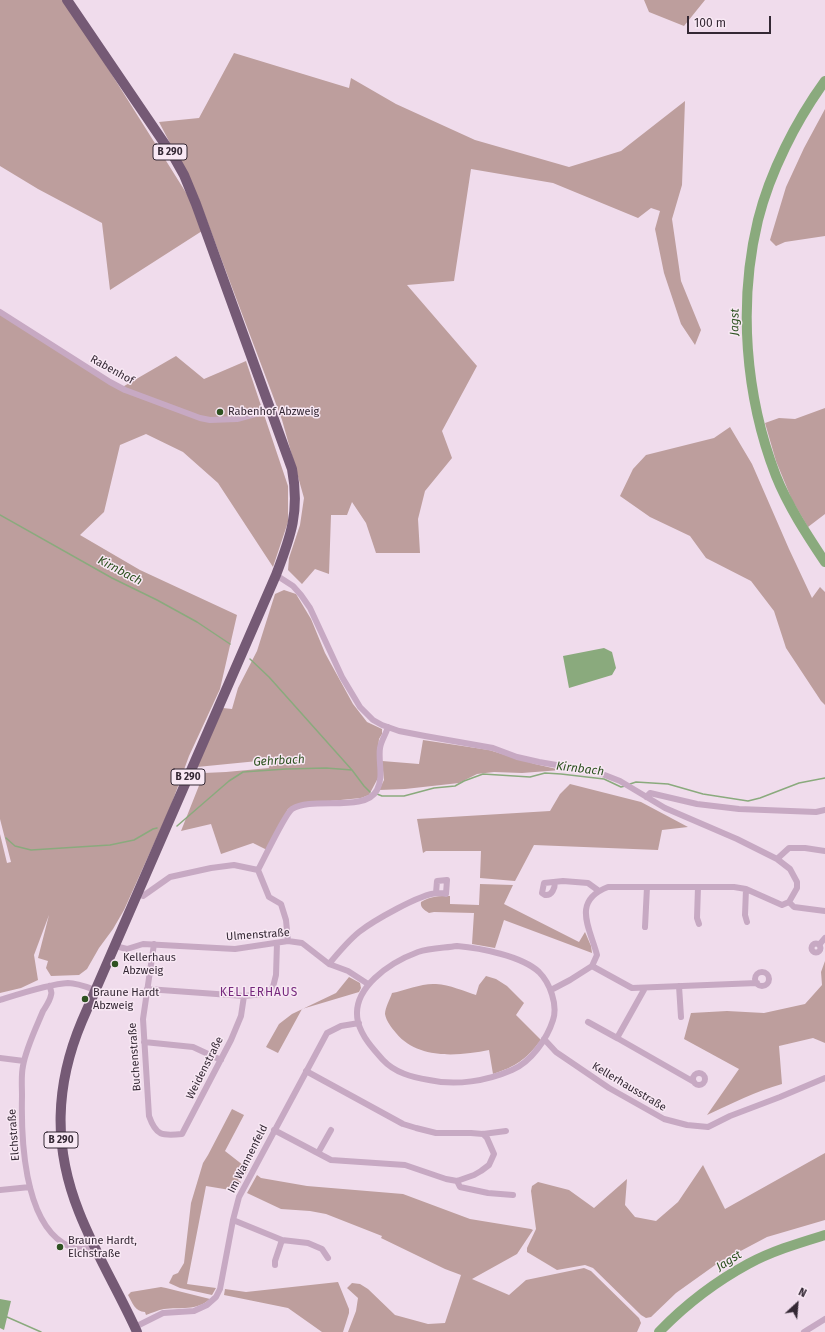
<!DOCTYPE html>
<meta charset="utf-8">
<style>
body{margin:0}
#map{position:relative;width:825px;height:1332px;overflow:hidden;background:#f0dcec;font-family:"Fira Sans",sans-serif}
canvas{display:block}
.north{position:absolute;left:777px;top:1284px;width:40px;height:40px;-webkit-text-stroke:3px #f8e8f4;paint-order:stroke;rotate:26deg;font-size:11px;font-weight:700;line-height:16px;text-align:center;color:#342834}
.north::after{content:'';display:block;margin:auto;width:14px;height:18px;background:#342834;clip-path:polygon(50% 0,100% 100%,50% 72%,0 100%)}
.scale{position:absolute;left:687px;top:16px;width:84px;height:18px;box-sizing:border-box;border:2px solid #342834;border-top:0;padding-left:5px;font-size:12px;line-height:14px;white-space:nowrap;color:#342834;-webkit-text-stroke:3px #f8e8f4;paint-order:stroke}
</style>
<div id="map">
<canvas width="825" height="1332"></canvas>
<div class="north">N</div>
<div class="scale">100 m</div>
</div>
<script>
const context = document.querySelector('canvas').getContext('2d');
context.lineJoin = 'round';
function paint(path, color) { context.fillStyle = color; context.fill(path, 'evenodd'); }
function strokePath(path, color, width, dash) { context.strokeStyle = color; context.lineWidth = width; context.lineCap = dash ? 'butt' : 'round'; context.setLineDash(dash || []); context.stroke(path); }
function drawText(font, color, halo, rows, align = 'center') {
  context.font = font + ' "Fira Sans",sans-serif'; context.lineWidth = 3; context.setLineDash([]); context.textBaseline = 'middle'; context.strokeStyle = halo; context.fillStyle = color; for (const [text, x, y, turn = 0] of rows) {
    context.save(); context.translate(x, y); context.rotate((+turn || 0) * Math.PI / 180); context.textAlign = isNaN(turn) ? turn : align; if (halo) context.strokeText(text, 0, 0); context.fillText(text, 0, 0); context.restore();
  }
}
paint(new Path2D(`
 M0 0H65L190 199 202 231 110 290 102 223 38 189 0 166Z
 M644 0H705L684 26 649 12Z
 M234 53 349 88 351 78 396 104 475 140 569 167 621 151 685 101 682 185 672 219 681 281 701 330 695 345 681 324 664 273 655 229 660 211 651 208 638 218 553 183 471 169 454 281 407 285 477 366 442 431 452 458 425 491 418 519 420 553H376L366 523 352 502 347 515H331L329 574 315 569 302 584 288 570 289 558 300 525 304 498 282 420 198 197 159 122 199 118Z
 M825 109V236L785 242 776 246 770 240 786 187 804 148Z
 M0 314 119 389 176 356 204 379 246 361 288 486V522L273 567 218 483 183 452 146 434 120 445 104 512 80 535 140 570 237 615 220 689 189 756 170 808 124 910 113 929 99 948 87 969 79 975 51 976 46 968 48 961 38 958 49 915 34 955 38 980 21 988 0 993V834L7 863 11 862 0 819Z
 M825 408V514L808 527 792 500 776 461 765 423 779 418 795 419Z
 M730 427 752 464 789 549 812 598 820 587 825 592V705L821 701 786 648 774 611 751 581 706 558 690 536 650 517 620 496 633 469 646 455 714 438Z
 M284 590 296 594 311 619 325 653 353 704 367 722 382 729V734L379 739 378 749V778L369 795 361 798 300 804 288 809 267 850 253 843 221 854 211 824 181 831 204 773 226 772 269 768 268 760 197 767 223 708 232 709 238 688 257 651 275 594Z
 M423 740 489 750 535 764 561 770 522 773 494 772 477 774 459 783 405 789 379 790 384 780 382 761 419 764Z
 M570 784 641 802 688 827 662 830 658 850 534 845 515 881 480 878 481 851H426L423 853 417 819 550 811 560 794Z
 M480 884 513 885 504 904 579 942 585 932 591 946 592 953 504 920 495 948 472 944 474 913 434 912 429 913C424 910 420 907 421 902 431 896 439 896 450 896V904L479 905Z
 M825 961V1043L813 1038 779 1046 782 1084C756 1091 731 1104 707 1115L739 1069 684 1039 691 1013 727 1011 764 1013 805 1004 822 985 821 972Z
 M486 976 496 979 507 986 524 1003 516 1015 541 1040C525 1060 517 1066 493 1074L489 1050C459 1056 418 1060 396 1033 392 1028 386 1021 385 1014 385 1008 390 999 392 993 406 990 422 983 436 984 450 985 464 991 476 995L479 985Z
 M349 977 360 983 361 988 359 992 302 1009 278 1053 266 1047 279 1024 292 1014 336 993Z
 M232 1109 244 1115 225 1151 248 1169 243 1178 240 1177 238 1180 241 1182 236 1191 206 1186 187 1284 216 1288 212 1295 180 1288 169 1283 173 1275 178 1273 184 1263 191 1203 203 1163 208 1155Z
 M825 1153V1220L767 1237 718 1263 676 1293 651 1317 646 1318 641 1315 593 1268 585 1265 557 1270 527 1252V1248L536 1229 531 1191 532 1186 538 1182 569 1190 594 1208 627 1179 625 1205 635 1217 656 1221 678 1202 703 1165 725 1209Z
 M257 1175 261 1178 307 1186 403 1194 470 1219 531 1229 533 1230 517 1254 472 1279 509 1295 526 1280 584 1268 591 1271 639 1318 641 1323 637 1332H348L356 1311 358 1298 347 1288 352 1283 360 1284 368 1289 395 1315 428 1324 445 1323 461 1275 445 1269 381 1238 382 1236 326 1214 310 1211 281 1209 247 1193Z
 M338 1282 349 1309V1313L343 1332H322L288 1308 224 1295 225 1289 246 1292Z
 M161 1287 166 1288 210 1299C197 1311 180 1307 164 1309 158 1310 152 1313 146 1315L145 1312C135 1312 132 1302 128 1295L131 1292Z`), '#bd9e9d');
paint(new Path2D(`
 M604 648 612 652 616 668 612 675 569 688 563 656Z
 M0 1299 11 1301 4 1330 0 1328Z`), '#8aaa7d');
strokePath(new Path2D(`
 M0 515 112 578 157 600 197 622 230 644
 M250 659 269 677 352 770 364 786 370 792
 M630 784 636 782 668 784 703 794 748 801 760 798 799 783 825 778
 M377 794 382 796H404L434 788 455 786 464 781 483 774 530 777 545 773 561 774 604 779 621 787 625 786
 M177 826 229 781 243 772 286 769 326 768 352 770
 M6 838 15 846 31 850 110 845 134 840 153 829 157 828
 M7 1317 41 1332`), '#8aaa7d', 1.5);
strokePath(new Path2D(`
 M825 81C796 121 770 172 758 220 738 303 745 396 776 476 788 506 807 535 825 562
 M659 1332C685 1305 715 1282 748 1264 772 1251 799 1243 825 1235`), '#8aaa7d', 10);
strokePath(new Path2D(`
 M0 312 110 382 125 390 200 418 210 420 237 419 270 410
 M276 575 293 586 301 595 310 608 342 677 360 707 373 720 382 725 399 731 425 736 493 748 517 757 539 762 597 772 620 781 665 808 737 839 777 859 790 869 797 882V888L789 902 782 905 746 889 734 887H608C571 901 590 928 597 955L592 966 570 980 551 990
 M646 797 650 793 697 804 739 809 816 812 825 810
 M777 859 789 848H805L825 851
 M258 870C264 859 285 814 292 809 313 796 365 813 377 790 384 776 378 762 380 748 381 741 386 734 388 727
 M555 882C555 888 552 896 545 895L542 893 544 883 563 881 588 883 599 891
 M698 887 697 918 699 924
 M746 889 745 915 747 922
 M137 894 143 896 170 877 211 868 234 865 258 870 269 897 281 904 286 920 288 941
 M789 902 794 907 825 911
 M645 927 647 887
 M811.5 948a4.5 4.5 0 1 1 9 0a4.5 4.5 0 1 1-9 0Z
 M154 944 143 1019 149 1116C156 1136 162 1136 182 1134L231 1040 241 1016 244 996
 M819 945 825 938
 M115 946 127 949 143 944 235 949 288 941 302 943 329 964 348 971 368 984
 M457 946C480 948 522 956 539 972 550 983 558 1005 553 1020 547 1039 531 1062 512 1070 487 1081 456 1086 429 1080 412 1077 395 1073 383 1060 373 1049 362 1037 358 1022 350 988 391 962 418 952 430 948 444 948 457 946Z
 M329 964C338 953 348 941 359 932 373 921 420 894 437 893 440 893 443 893 446 894L447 880 437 881 436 893
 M592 966 632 988 757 983
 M755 979a7 7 0 1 1 14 0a7 7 0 1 1-14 0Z
 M49 986C51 989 52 992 51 995 50 1001 46 1006 43 1011 36 1028 26 1048 23 1066 21 1075 22 1086 22 1096 21 1139 24 1218 63 1243 74 1250 83 1250 95 1247
 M679 986 681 1017
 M645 988 617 1038 694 1082
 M147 989 244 996 264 994 273 987 276 975 277 943
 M0 1000C19 994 49 984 68 983 77 983 87 987 95 990
 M588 1022 617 1038
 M544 1039 556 1052 609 1088 664 1119 687 1125 708 1127 730 1116 780 1097 825 1078
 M144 1042 193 1047 221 1060
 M0 1058 24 1061
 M306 1071 403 1124 416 1128 436 1133H471L483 1134 506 1131
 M693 1079a6 6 0 1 1 12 0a6 6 0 1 1-12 0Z
 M274 1130 331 1160 405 1165 446 1179 457 1181 474 1175 481 1171 489 1165 494 1154 487 1138 483 1134
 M318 1153 331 1130
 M457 1181 460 1187 488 1193 513 1195
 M0 1190 30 1187
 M233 1220 282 1240 308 1243 322 1249 328 1258
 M275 1265V1261L282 1240
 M135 1327 163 1313 194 1311 207 1305 216 1297 220 1289 233 1220 239 1197 327 1033 341 1026 359 1023
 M804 1332 825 1319`), '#c7a9c3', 6);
strokePath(new Path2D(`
 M67 0 175 159 184 175 196 204 292 469C300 511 291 536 276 575L82 1021C55 1085 53 1147 79 1212 95 1253 119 1292 137 1332`), '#755a75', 10);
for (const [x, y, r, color] of [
 [220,412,4,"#2e5221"],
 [115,964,4,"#2e5221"],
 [85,999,4,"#2e5221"],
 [60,1247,4,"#2e5221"]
]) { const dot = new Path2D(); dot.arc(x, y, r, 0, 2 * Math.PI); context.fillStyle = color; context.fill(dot); strokePath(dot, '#f8e8f4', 1.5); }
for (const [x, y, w] of [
 [170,152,34],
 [188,777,34],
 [61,1140,34]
]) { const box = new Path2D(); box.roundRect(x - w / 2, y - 8, w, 16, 3); context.fillStyle = '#f8e8f4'; context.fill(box); strokePath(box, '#342834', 1); }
drawText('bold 10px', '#342834', null, [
 ["B 290",170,152],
 ["B 290",188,777],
 ["B 290",61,1140]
]);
drawText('11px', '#342834', '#f8e8f4', [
 ["Rabenhof",112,370,29],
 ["Ulmenstraße",258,935,-4],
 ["Buchenstraße",135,1057,-94],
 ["Weidenstraße",205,1068,-63],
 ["Kellerhausstraße",629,1087,31],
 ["Elchstraße",14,1135,-94],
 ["Im Wannenfeld",248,1159,-63]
]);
drawText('11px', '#342834', '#f8e8f4', [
 ["Rabenhof Abzweig",228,412],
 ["Kellerhaus",123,958],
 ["Abzweig",123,971],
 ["Braune Hardt",93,993],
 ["Abzweig",93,1006],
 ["Braune Hardt,",68,1241],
 ["Elchstraße",68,1254]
], 'left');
drawText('italic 12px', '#2e5221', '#f8e8f4', [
 ["Jagst",735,322,-89],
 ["Kirnbach",120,571,28],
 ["Gehrbach",279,761,-3],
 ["Kirnbach",580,769,7],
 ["Jagst",729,1261,-32]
]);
context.letterSpacing = '1px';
drawText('12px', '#76287d', '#f8e8f4', [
 ["KELLERHAUS",259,993]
]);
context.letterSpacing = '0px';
</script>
